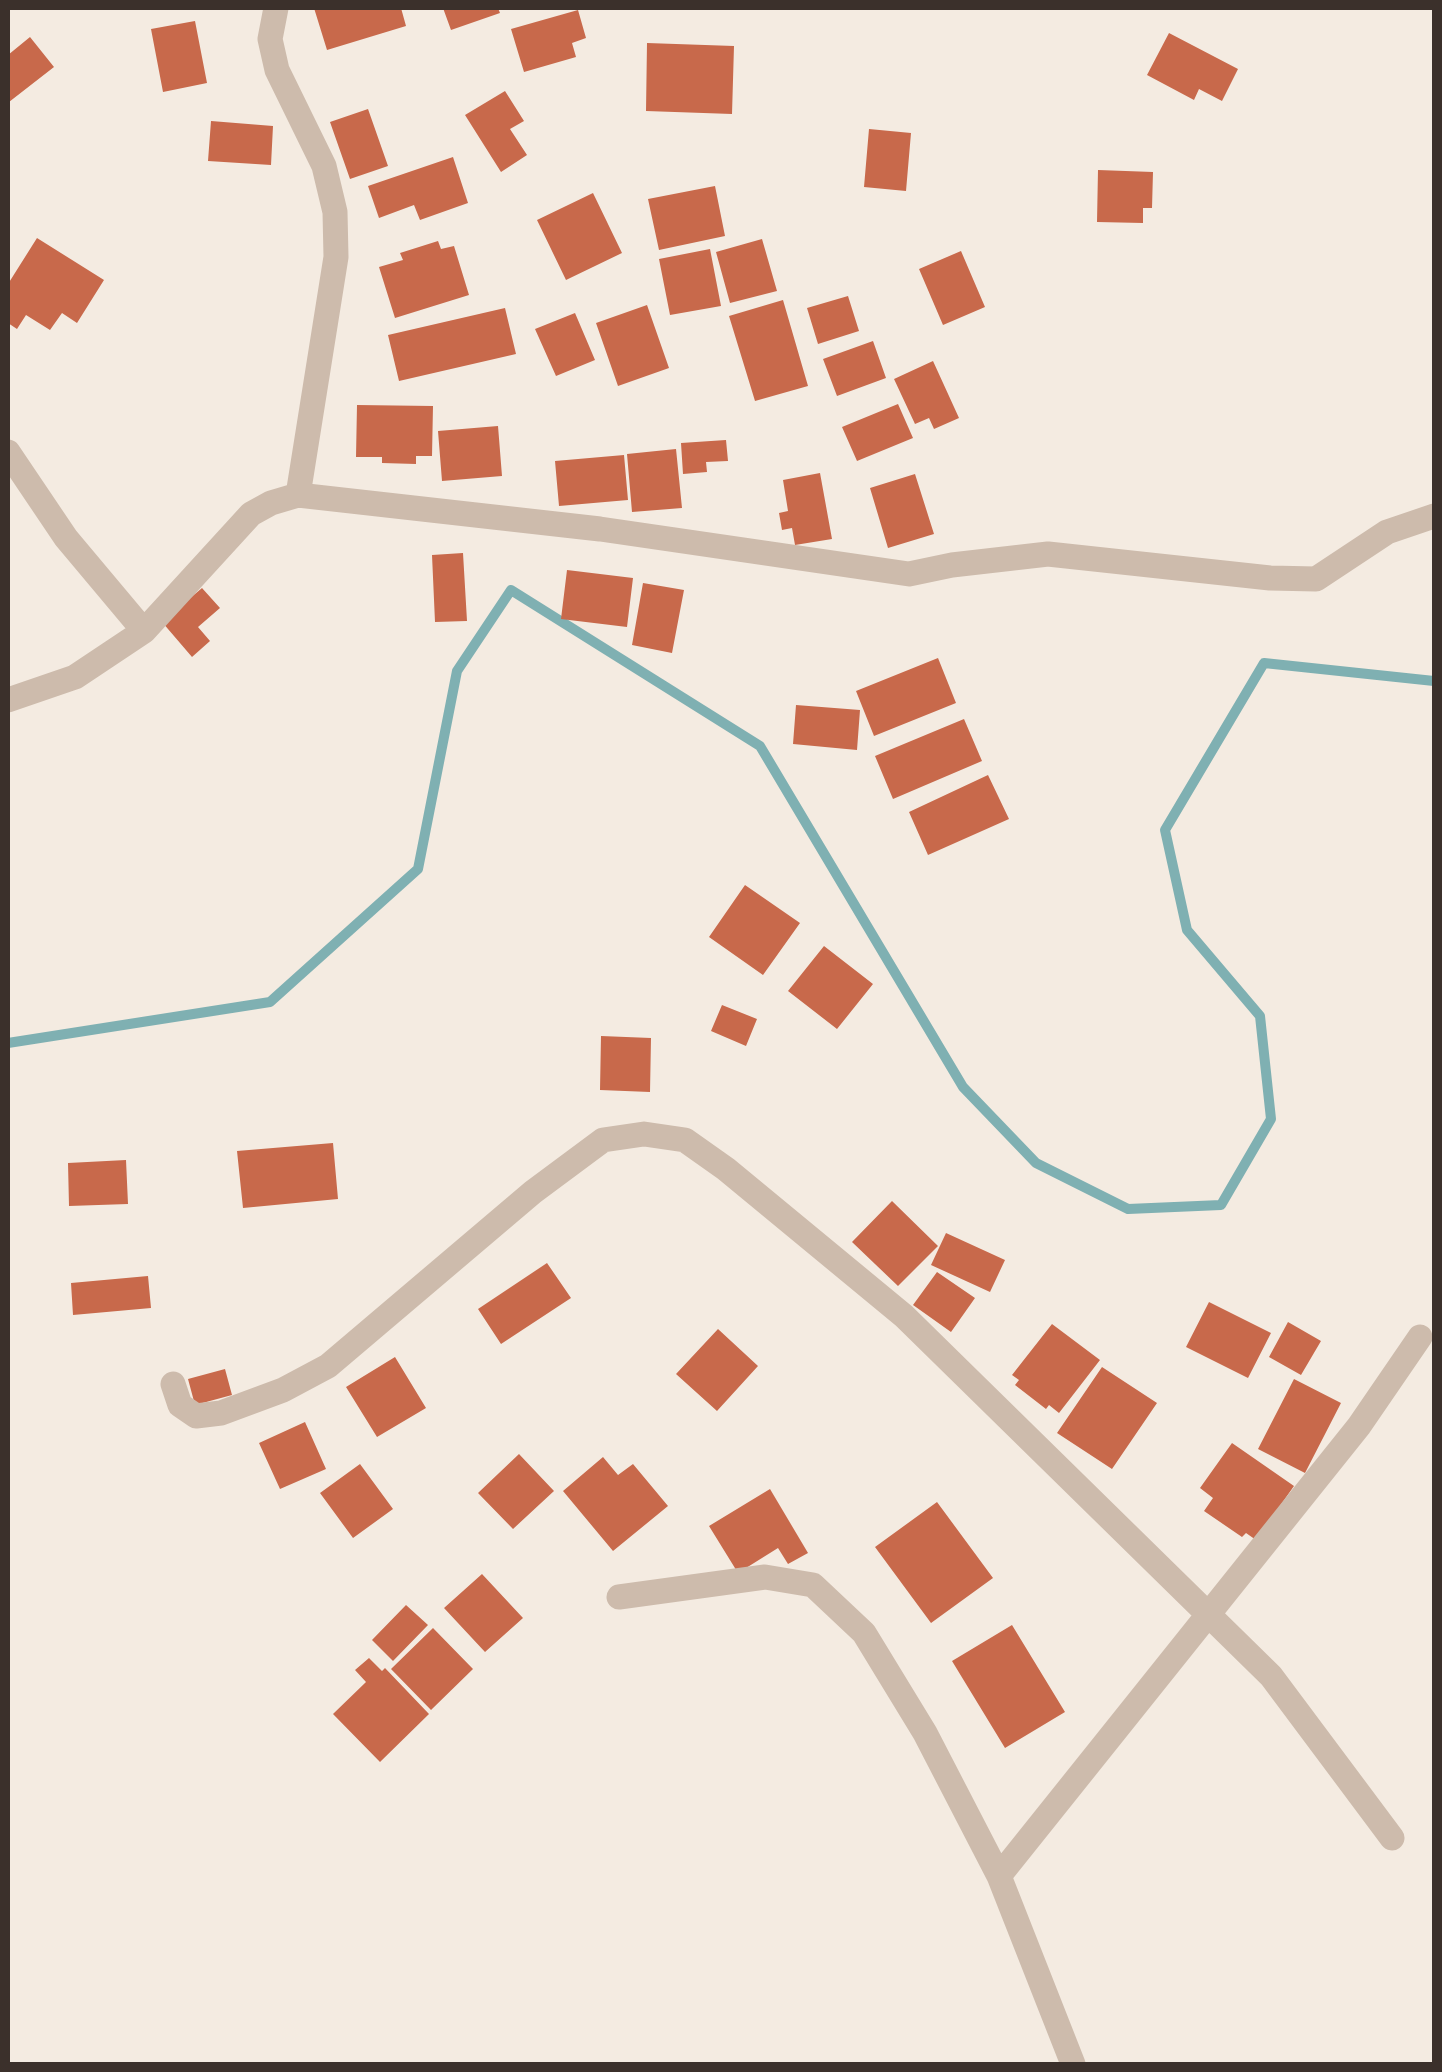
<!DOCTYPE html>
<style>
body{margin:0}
#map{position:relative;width:1442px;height:2072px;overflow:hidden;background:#f4ebe1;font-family:Poppins,sans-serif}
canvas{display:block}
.frame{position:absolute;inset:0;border:10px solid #3b302b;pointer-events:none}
</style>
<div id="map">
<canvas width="1442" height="2072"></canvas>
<div class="frame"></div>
</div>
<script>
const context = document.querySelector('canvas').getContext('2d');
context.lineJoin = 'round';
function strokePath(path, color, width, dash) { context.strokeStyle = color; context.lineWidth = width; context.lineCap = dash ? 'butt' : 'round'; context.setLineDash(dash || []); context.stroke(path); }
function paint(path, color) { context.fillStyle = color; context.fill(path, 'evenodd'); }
strokePath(new Path2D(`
 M8 1043 270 1002 418 869 457 671 511 590 760 746 963 1087 1036 1163 1128 1209 1221 1205 1271 1119 1260 1016 1187 930 1165 830 1264 663 1434 681`), '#7fb0b2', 10);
paint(new Path2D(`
 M314 8H401L406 26 327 50Z
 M443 8H498L500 13 451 30Z
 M578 10 586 38 572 43 576 57 524 72 511 29Z
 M195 21 207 83 163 92 151 29Z
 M1169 33 1238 69 1222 101 1199 89 1194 100 1147 75Z
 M30 37 54 67 9 102 8 55Z
 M647 43 734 46 732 114 646 111Z
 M505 91 524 121 510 129 527 155 501 172 465 115Z
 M368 109 388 166 350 179 330 122Z
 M211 121 273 126 271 165 208 161Z
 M869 129 911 133 906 191 864 187Z
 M453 157 468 203 420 220 414 205 379 218 368 186Z
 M1098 170 1153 172 1152 208H1143V223L1097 222Z
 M715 186 725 236 659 250 648 199Z
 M593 193 622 253 566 280 537 220Z
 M37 238 104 280 77 323 62 313 50 330 26 315 17 329 8 323V284Z
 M762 239 777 291 730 303 716 252Z
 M438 241 441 249 454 246 469 295 395 318 379 267 403 260 400 253Z
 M710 249 721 306 670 315 659 259Z
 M961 251 985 307 943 325 919 269Z
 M848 296 859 331 818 344 807 308Z
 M783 300 808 386 755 401 729 316Z
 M647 305 669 368 618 386 596 323Z
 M505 308 516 354 399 381 388 335Z
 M575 313 595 360 556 376 535 329Z
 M873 341 886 378 837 396 823 359Z
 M933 361 959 418 934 429 929 418 915 424 894 379Z
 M898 404 913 438 857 461 842 427Z
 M357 405 433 406 432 456H416V464L382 463V457H356Z
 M498 426 502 476 442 481 438 431Z
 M726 440 728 461 706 462 707 472 683 474 681 443Z
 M676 449 682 508 632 512 627 454Z
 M624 455 628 500 559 506 555 461Z
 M820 473 832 539 795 545 792 528 782 530 779 513 788 511 783 480Z
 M915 474 934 534 888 548 870 488Z
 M463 553 467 621 435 622 432 555Z
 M567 570 633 578 627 627 561 619Z
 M643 583 684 590 672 653 632 645Z
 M202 588 220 608 198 627 210 641 192 657 162 622Z
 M938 658 956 703 874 736 856 691Z
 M796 705 860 710 857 750 793 744Z
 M964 719 982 761 893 799 875 756Z
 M988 775 1009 819 928 855 909 812Z
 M745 885 800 923 763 975 709 937Z
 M824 946 873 984 837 1029 788 991Z
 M722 1005 757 1019 746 1046 711 1031Z
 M601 1036 651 1038 650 1092 600 1090Z
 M333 1143 338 1199 243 1208 237 1151Z
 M126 1160 128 1204 69 1206 68 1163Z
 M892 1201 938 1246 898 1286 852 1242Z
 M946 1233 1005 1260 990 1292 931 1265Z
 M547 1263 571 1298 501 1344 478 1309Z
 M937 1272 975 1298 951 1332 913 1305Z
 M148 1276 151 1308 73 1315 71 1283Z
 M1209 1302 1271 1333 1248 1378 1186 1347Z
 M1288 1322 1321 1341 1301 1375 1269 1357Z
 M1052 1324 1100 1360 1059 1413 1049 1405 1046 1409 1015 1385 1019 1380 1012 1375Z
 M718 1329 758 1366 717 1411 676 1374Z
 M395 1357 426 1408 377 1437 346 1387Z
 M1102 1367 1157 1403 1112 1469 1057 1433Z
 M225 1369 232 1395 195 1405 188 1379Z
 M1294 1379 1341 1403 1305 1473 1258 1449Z
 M305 1422 326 1469 280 1489 259 1443Z
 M1232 1443 1294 1486 1256 1540 1246 1533 1242 1537 1204 1511 1213 1498 1200 1488Z
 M519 1454 554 1491 513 1529 478 1493Z
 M603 1457 618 1475 633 1464 668 1506 613 1551 563 1491Z
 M360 1464 393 1509 353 1538 320 1493Z
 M770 1489 808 1553 788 1564 778 1548 738 1573 709 1526Z
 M937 1502 993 1578 931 1623 875 1547Z
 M482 1574 523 1618 485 1652 444 1608Z
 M406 1605 428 1625 393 1661 372 1640Z
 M1012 1625 1065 1712 1005 1748 952 1661Z
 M433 1628 473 1669 431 1710 391 1669Z
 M369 1658 382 1671 385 1668 429 1714 380 1762 333 1714 366 1682 355 1670Z`), '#c8694b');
strokePath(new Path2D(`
 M276 8 270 39 277 70 324 166 335 212 336 257 298 495
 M8 452 66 538 144 631
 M8 700 75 677 144 631 251 514 271 503 298 495 600 529 909 574 952 565 1048 554 1270 578 1316 579 1387 532 1434 516
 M173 1384 180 1405 196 1416 221 1413 283 1390 328 1366 533 1192 603 1140 644 1134 685 1140 726 1169 904 1316 1271 1676 1392 1838
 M619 1597 765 1577 813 1585 864 1633 925 1733 999 1876 1073 2064
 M999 1876 1359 1426 1420 1337`), '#cdbbac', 25);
</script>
